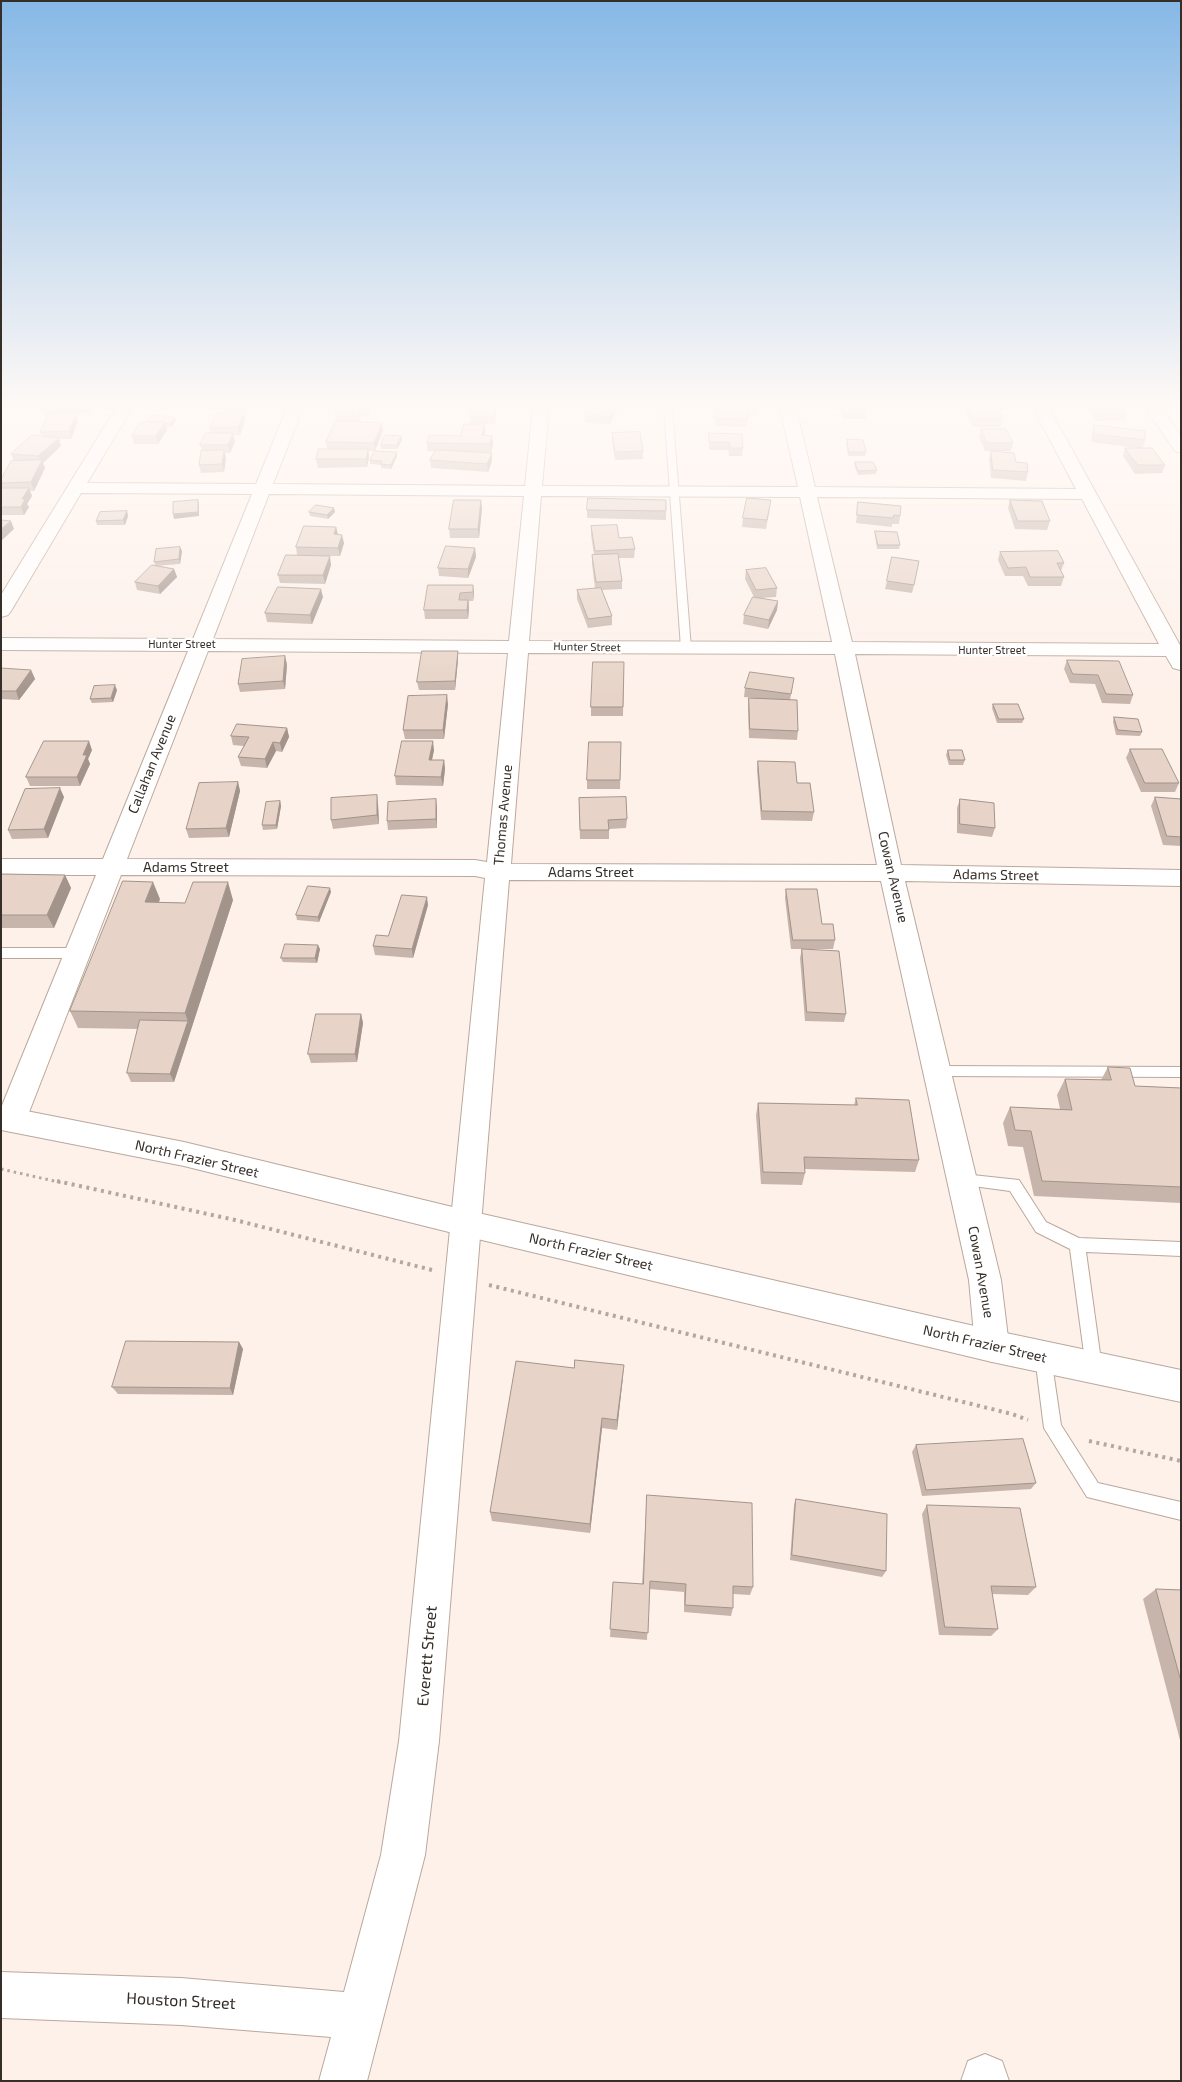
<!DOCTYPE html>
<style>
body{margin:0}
#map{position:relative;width:1182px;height:2082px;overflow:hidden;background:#fef1ea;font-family:"Exo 2",sans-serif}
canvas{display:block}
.frame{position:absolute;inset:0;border:2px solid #352e29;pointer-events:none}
</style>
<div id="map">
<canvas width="1182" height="2082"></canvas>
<div class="frame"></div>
</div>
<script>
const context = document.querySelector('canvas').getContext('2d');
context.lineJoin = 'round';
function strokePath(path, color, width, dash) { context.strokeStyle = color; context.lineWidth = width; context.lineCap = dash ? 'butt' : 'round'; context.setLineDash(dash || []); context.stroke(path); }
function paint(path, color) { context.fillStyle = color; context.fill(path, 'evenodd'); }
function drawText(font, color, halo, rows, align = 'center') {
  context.font = font + ' "Exo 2",sans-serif'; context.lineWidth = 5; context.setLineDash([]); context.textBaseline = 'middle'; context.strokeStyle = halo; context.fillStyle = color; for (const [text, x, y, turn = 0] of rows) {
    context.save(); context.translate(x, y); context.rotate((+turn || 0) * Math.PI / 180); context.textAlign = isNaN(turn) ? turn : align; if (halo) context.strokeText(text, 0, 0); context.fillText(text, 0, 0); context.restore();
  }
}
const lane = new Path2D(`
 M664 408H672L691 648 686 651 681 648Z
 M1 948H77L82 950 83 953 82 956 77 958H1Z
 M937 1066 1181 1067V1077L937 1076 932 1075 930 1071 932 1067Z
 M963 1174 1019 1180 1046 1222 1079 1238 1181 1242V1256L1086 1252 1102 1368 1100 1374 1094 1376 1088 1374 1086 1368 1070 1249 1036 1232 1010 1191 958 1184 955 1180 958 1176Z
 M1043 1349 1049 1351 1051 1357 1061 1425 1098 1483 1181 1502V1520L1087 1497 1044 1428 1035 1357 1037 1351Z`);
const street = new Path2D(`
 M116 408H132L87 483 256 484 287 408H303L273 484 525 486 533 408H549L542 486 798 487 780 408H796L815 487 1076 489 1033 408H1049L1181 647 1180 670 1173 668 1166 656 855 654 901 865 1181 870V886L905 881 1001 1280 1009 1346 1004 1357 992 1362 980 1357 975 1346 969 1280 881 881 509 880 439 1741 425 1855 367 2081H319L331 2037 181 2025 1 2018V1972L181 1978 344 1992 381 1855 399 1741 485 878 475 876 121 875 26 1120 21 1128 11 1132 1 1128V1108L96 875H1V859H103L188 651 1 650V638L193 639 252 494 81 493 11 611 8 615 1 617V595ZM269 494 524 496 509 641 213 639ZM541 496 800 497 832 642 529 641ZM817 497 1082 499 1159 644 852 642ZM208 651 508 653 487 862 475 860 127 859ZM528 653 835 654 877 865 511 864Z
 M1145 408H1161L1181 436V453L1175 451Z
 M985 2054 1002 2061 1009 2081H961L968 2061Z`);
const primary = new Path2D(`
 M1 1106 184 1142 465 1210 992 1330 1181 1370V1402L992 1362 465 1236 184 1166 1 1130Z`);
strokePath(lane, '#baa89b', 2);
strokePath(street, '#baa89b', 2);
strokePath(primary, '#baa89b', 2);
strokePath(new Path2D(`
 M1 1169 63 1183`), '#b2a7a1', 3, [2.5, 4]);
strokePath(new Path2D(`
 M57 1181 235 1220 432 1270
 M489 1285 1012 1414 1028 1420
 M1089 1441 1181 1461`), '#b2a7a1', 4, [3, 4.5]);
paint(lane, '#fff');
paint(street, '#fff');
paint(primary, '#fff');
paint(new Path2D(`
 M41 408H90L91 411 76 414 78 421 71 439H59L61 446 43 463 45 468 34 491H30L32 496 27 504 29 507 24 515H1V479L14 461 11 454 42 436 40 432 47 417Z
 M221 408H247L244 412H222Z
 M338 408H371L368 417 361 416 359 422 383 431 375 451 397 456 391 469 381 468V465L370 464V460L374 451H369V457L367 467 318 468 316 459 327 449 326 442 336 422 335 414Z
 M471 408H496L495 424H485V435L493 444 491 453 472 452 492 453V461L488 472 431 468 430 460 435 451H427V443L460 436 471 424 470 417Z
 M614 408H618L617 410 609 425 585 422V414Z
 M716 408H757L756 415H748L747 427 715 426Z
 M836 408H866L867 411 866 419H843L840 409H836Z
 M966 408H992L994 412 1003 419 1001 427H973L965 411Z
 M1089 408H1124L1127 412 1125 420 1097 421 1088 409Z
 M245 420 240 435H233L235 441 230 453H225L226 458 224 472 201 473 199 465 202 451 200 445 211 433 210 428Z
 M176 421 171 427H166L167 430 158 444H134L132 436 147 422Z
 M1094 425 1145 440 1143 448 1165 465 1162 473 1135 474 1123 456 1125 448H1138L1091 442 1092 433Z
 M981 429 1013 443 1011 451H994L1016 462 1028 472 1026 481 991 478 989 459 991 451H985L979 437Z
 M612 433 643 451V459L615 460 612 441Z
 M709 433 743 448 742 456H729L728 450H709Z
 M401 436 402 440 397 449H381V445Z
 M847 439 866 452 865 456H848L846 443Z
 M855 462 877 470 876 474 858 475 855 467Z
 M666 500V520L587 518V510Z
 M1010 500 1050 521 1047 530 1015 529 1008 508Z
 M858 502 900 516 899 524H892V527L856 523Z
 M482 508 479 538H450L449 529Z
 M770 508 766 529 742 527 743 518Z
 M127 511 128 516 125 525H97L96 521Z
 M309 512H335L328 519 310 516Z
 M591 526 619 538 635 549 634 558H618L622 581V589L602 590 612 616V625L588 628 577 599V590L595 588 592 564V555H594L591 535Z
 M336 527 338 535 344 543 340 556H313L331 565 325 584 280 583 278 575 297 555 296 547Z
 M875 531 900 545 899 549H877L875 535Z
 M475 548 476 557 468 578 439 576 438 568Z
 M182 551 180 564 156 566 174 569 177 577 160 594 137 590 135 582 156 566 154 562Z
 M1000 552 1064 563 1061 571 1064 577 1061 586H1028L1023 576H1005L998 560Z
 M746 570 777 588 776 597 761 598 778 601 777 610 768 629 743 624 744 615 754 597 745 579Z
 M887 581 914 585 912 593 885 589Z
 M473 585 474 594 473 601H469V609L468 619H425L424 610Z
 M323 597 312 624 267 622 265 613Z
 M458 651V660L455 690H419L417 682Z
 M285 656 287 665 285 689 240 692 238 684Z
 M1067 660 1119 661 1133 695 1130 704 1102 703 1095 684 1070 683 1064 669Z
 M624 662 623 716H591V707Z
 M1 668 31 670 35 679 19 700 1 699Z
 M794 678 790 700 798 731 797 740 749 738 748 707 749 698H755L744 697 745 688Z
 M117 690 113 702 92 703 90 699Z
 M448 704 444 739H405L403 730Z
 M993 704 1024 719 1022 723H997L992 708Z
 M1114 717 1142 732 1140 736 1116 735 1113 722Z
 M287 728 289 737 282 752 276 751 267 768 241 766 238 757 244 746 233 745 231 736Z
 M621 742 620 789H587V780Z
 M1130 749 1179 783 1175 792H1141L1126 758Z
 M92 750 88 759 90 764 80 786H30L26 777Z
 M434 750 432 760H444L445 769 443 786 396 785 395 776Z
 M948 750 965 760 963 765H949L946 755Z
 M758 761 814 812 812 821 761 820 757 770Z
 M238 782 240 791 229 837 189 838 186 829Z
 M64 797 48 838 12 839 8 830Z
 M1155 797 1181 799V846L1163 845 1151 806Z
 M579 798 627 819 626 828 609 829V839H580Z
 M960 799 995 828 992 837 957 833V808Z
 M280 801 281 806 277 829 263 830 262 825Z
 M378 804 379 824 333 829 331 820Z
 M437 808V828L388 830 387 821Z
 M1 874 65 875 71 888 54 928H1Z
 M786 889 822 924 835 940 833 949H791L785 898Z
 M331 892 319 922 297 920 296 915Z
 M160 899 159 902 185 903 233 900 174 1082H131L127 1073 138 1029 78 1028 70 1011Z
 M428 905 413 958 375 955 373 946 388 936Z
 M320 949 317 963 283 962 281 958Z
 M802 949 846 1014 844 1022 805 1021 800 958Z
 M361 1014 363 1023 357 1062 311 1063 308 1054Z
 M1108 1067 1135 1086 1181 1088V1203L1034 1196 1023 1147 1008 1146 1003 1123 1010 1107 1060 1109 1057 1095 1065 1079 1101 1080Z
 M856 1098 919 1160 915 1172 805 1169V1173L802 1185 761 1184 756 1115 758 1103 854 1105Z
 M239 1342 243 1349 233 1395 118 1394 112 1387Z
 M623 1376 617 1430 602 1428 590 1533 492 1521 490 1512Z
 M916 1445 1036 1483 1031 1489 922 1496 912 1452Z
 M647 1495 753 1587 750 1595 733 1594V1608L731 1616 684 1612V1592L649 1589 647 1640 610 1637 613 1582 642 1584Z
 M796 1499 886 1571 882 1577 790 1560 794 1505Z
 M927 1505 1036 1587 1028 1595 992 1594 998 1629 991 1636 939 1635 922 1514Z
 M1156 1589 1181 1590V1744L1143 1599Z`), '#c7b5ab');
paint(new Path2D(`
 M63 408H90L91 411 76 414 78 421 71 439 69 431 48 420 46 412Z
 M367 408H371L368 417 367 409Z
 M495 408H496L495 424 494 416Z
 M614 408H618L617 410 609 425V417Z
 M360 409 361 416 359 423 358 415Z
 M244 412 245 420 240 435 238 427Z
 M175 417 176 421 171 427 170 423Z
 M165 422 167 430 158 444 156 436Z
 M382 423 383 431 375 451 374 443Z
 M485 424V432L483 443 482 435Z
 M233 433 235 441 230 453 228 445Z
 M401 436 402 440 397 449V445Z
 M492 436 493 444 491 453 490 444Z
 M59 438 61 446 43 463 45 468 34 491 31 482 41 463 38 456Z
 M368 449 369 457 367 467 366 459Z
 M224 450 226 458 224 472 222 464Z
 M397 452V456L391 469V465Z
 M492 453V461L488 472 487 464Z
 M29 488 32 496 27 504 29 507 24 515 21 507 22 499Z
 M198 500 199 504V516L174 519 173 514Z
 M481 500 482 508 479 538 478 529Z
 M334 508 335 512 328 519 327 515Z
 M127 511 128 516 125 525 123 520Z
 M11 521 14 529 1 541V529Z
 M336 527 338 535 334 534Z
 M342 535 344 543 340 556 338 548Z
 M180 547 182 551 180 564 179 559Z
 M475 548 476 557 468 578V569Z
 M330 556 331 565 325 584 323 575Z
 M174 569 177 577 160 594 158 586Z
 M473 585 474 594 473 601Z
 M321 589 323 597 312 624 310 615Z
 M468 600 469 609 468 619 467 610Z
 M778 601 777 610 768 629 769 620Z
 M458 651V660L455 690V681Z
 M285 656 287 665 285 689 283 681Z
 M31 670 35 679 19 700 16 691Z
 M115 685 117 690 113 702 111 698Z
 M447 695 448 704 444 739 443 730Z
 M287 728 289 737 282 752 280 743Z
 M89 741 92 750 88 759 90 764 80 786 77 777 83 755Z
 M433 741 434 750 430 769 429 760Z
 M273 742 276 751 267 768 265 759Z
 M444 760 445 769 443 786 441 777Z
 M238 782 240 791 229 837 226 828Z
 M60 788 64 797 48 838 44 829Z
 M377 795 378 804 379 824 377 815Z
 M436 799 437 808V828L436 819Z
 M280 801 281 806 277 829 276 825Z
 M65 875 71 888 54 928 47 915Z
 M153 882 160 899 152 919 145 902Z
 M228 882 233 900 191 1030 185 1013Z
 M330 888 331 892 319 922 318 917Z
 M427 897 428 905 413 958 412 949Z
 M318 945 320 949 317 963 315 958Z
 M361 1014 363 1023 357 1062 355 1054Z
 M188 1021 191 1030 174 1082 170 1074Z
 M239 1342 243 1349 233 1395 230 1388Z
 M624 1365 623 1376 617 1430V1420Z
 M602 1418V1428L590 1533V1524Z`), '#a2948b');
const building = new Path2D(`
 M43 408H63L46 412Z
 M338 408H367L360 409 358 415 335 414Z
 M471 408H495L494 416 470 417Z
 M589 408H614L609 417 585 414Z
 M716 408H748V419L715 418Z
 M843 408H866L867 411H844Z
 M969 408H992L994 412H1000L1003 419H975Z
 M1096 408H1124L1127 412 1099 413Z
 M244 412 238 427 210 428 216 413Z
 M76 413 69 431 40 432 48 414Z
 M153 415 175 417 170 423H164L165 422H147Z
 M336 421 382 423 374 443 326 442Z
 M141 422H165L156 436H132Z
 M464 424H485L482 435 492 436 490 444 427 443 429 435 460 436Z
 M1094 425 1145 431V440L1094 434Z
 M981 429H1006L1013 443H987Z
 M640 432 643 451 615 452 612 433Z
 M206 433H233L228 445H200Z
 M709 433 742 434 743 448H730L729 442H709Z
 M32 435 59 438 38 456 11 454Z
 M385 435 401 436 397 445H381Z
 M847 439 863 440 866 452H849Z
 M1125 448H1152L1165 465H1138Z
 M319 449H368L366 459H316Z
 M224 450 222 464 199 465 201 451Z
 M436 450 492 453 487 464 430 460Z
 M375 451 397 452 391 465 380 464 382 461 370 460Z
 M991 451 1014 453 1016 462 1027 463 1028 472 993 470Z
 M42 460 31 482 1 483V479L11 461Z
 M855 462H873L877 470 858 471Z
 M1 488H29L22 499H25L21 507H1Z
 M588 498 666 500V511L587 510Z
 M747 498 771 500 767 520 743 518Z
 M198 500V512L173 514V502Z
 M454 500H481L478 529H449Z
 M1010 500 1042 501 1050 521H1018Z
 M858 502 901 506 900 516 894 515 893 518 857 515Z
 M316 505 334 508 327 515 309 512Z
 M127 511 123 520 96 521 100 512Z
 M1 520 11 521 1 529Z
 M617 525 619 538 632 537 635 549 595 551 591 526Z
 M304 526 336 527 334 534 342 535 338 548 296 547Z
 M875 531 897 532 900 545H878Z
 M446 546 475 548 468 569 438 568Z
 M180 547 179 559 154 562 156 549Z
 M1058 551 1064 563H1057L1064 577H1030L1026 567 1008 568 1000 552Z
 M618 554 622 581 596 582 592 555Z
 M286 555 330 556 323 575H278Z
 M892 557 919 561 914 585 887 581Z
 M152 565 174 569 158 586 135 582Z
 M766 568 777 588 756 590 746 570Z
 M428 585H473V592L460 593 459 600H468L467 610H424Z
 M278 587 321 589 310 615 265 613Z
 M601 588 612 616 588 619 577 590Z
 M753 597 778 601 769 620 744 615Z
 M422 651H458L455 681 417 682Z
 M285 656 283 681 238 684 242 659Z
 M1067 660 1119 661 1133 695 1106 694 1098 675 1073 674Z
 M593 662H624L623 707H591Z
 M1 668 31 670 16 691H1Z
 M750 672 794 678 791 694 745 688Z
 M115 685 111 698 90 699 94 686Z
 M447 695 443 730H403L408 696Z
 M749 698 797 700 798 731 750 729Z
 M993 704H1018L1024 719H999Z
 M1114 717 1138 719 1142 732 1118 730Z
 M237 724 287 728 280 743 273 742 265 759 238 757 249 737 231 736Z
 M44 741H89L83 755H87L77 777H26Z
 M402 741H433L429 760H444L441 777 395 776Z
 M589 742H621L620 780H587Z
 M1130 749H1162L1179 783H1145Z
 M948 750H962L965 760H950Z
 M758 761 795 762 797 783H810L814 812 762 811Z
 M238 782 226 828 186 829 199 783Z
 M60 788 44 829 8 830 25 789Z
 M377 795V815L331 820V798Z
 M626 797 627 819 608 820 609 830H580L579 798Z
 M1155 797 1181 799V837L1167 836Z
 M436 799V819L387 821 388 802Z
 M960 799 994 803 995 828 960 824Z
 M280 801 276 825H262L266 802Z
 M1 874 65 875 47 915H1Z
 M123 881 153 882 145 902 185 903 193 882H228L185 1013 70 1011Z
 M308 886 330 888 318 917 296 915Z
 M786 889H817L822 924H833L835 940H793Z
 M402 895 427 897 412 949 373 946 376 935 388 936Z
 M285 944 318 945 315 958H281Z
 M802 949 839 951 846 1014 807 1012Z
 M316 1014H361L355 1054H308Z
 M140 1020 188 1021 170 1074 127 1073Z
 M1108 1067 1130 1068 1135 1086 1181 1088V1187L1042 1181 1031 1131 1015 1130 1010 1107 1072 1110 1065 1079 1111 1080Z
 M856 1098 909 1100 919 1160 804 1157 805 1173 763 1172 758 1103 857 1105Z
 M126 1341 239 1342 230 1388 112 1387Z
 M575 1360 624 1365 617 1420 602 1418 590 1524 490 1512 516 1361 574 1368Z
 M1023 1439 1036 1483 926 1490 916 1445Z
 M647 1495 752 1503 753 1587 733 1586V1608L685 1605 686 1584 650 1581 648 1633 610 1629 613 1582 643 1584Z
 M796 1499 887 1514 886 1571 792 1555Z
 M927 1505 1020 1508 1036 1587 991 1586 998 1629 945 1627Z
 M1156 1589 1181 1590V1681Z`);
paint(building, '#e7d3c7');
strokePath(building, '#a2948b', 1);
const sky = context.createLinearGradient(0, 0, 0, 700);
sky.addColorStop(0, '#86b8e6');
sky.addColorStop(0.58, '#fff9f6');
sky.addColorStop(1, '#fff9f600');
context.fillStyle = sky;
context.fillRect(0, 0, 1182, 700);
drawText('11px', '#352e29', '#fff', [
 ["Hunter Street",182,644],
 ["Hunter Street",587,647,1],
 ["Hunter Street",992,650]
]);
drawText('14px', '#352e29', '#fff', [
 ["Callahan Avenue",152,764,-68],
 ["Thomas Avenue",503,815,-85],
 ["Adams Street",186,867],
 ["Adams Street",591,872],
 ["Adams Street",996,875,1],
 ["Cowan Avenue",893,877,77],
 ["North Frazier Street",197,1159,13],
 ["North Frazier Street",591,1252,13],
 ["Cowan Avenue",981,1272,80],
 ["North Frazier Street",985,1344,13]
]);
drawText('16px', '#352e29', '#fff', [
 ["Everett Street",427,1656,-85],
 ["Houston Street",181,2001,3]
]);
</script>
